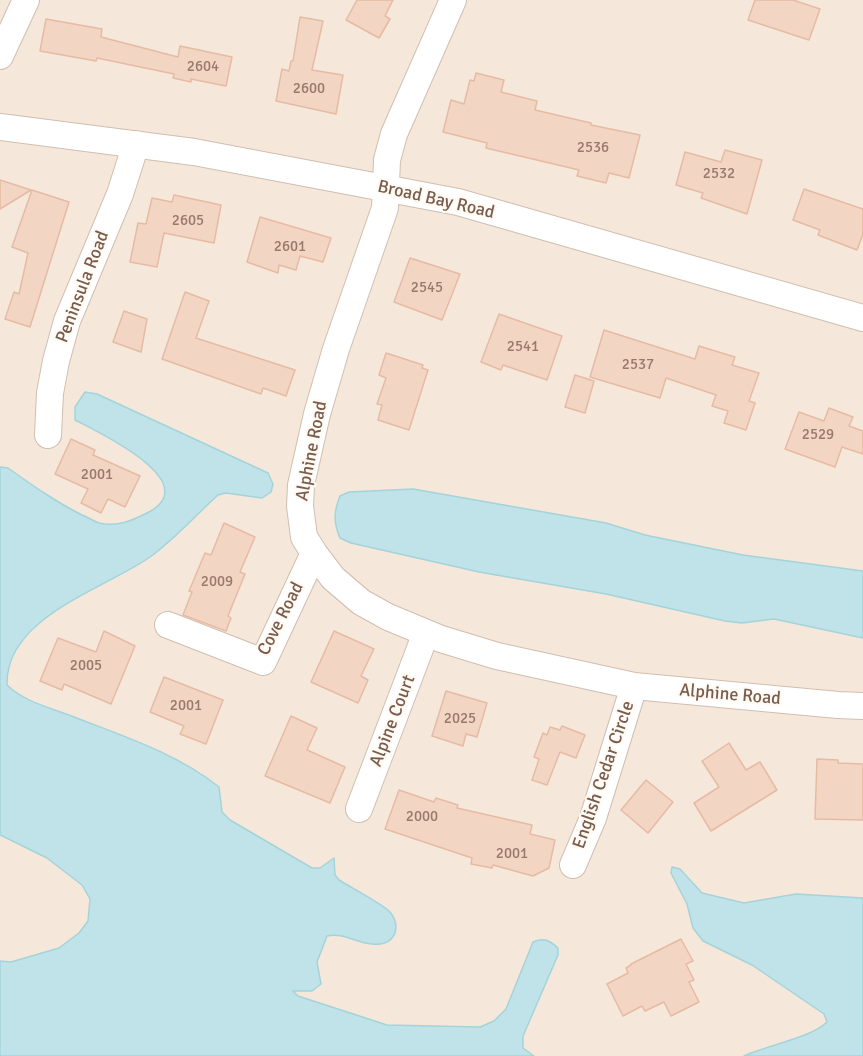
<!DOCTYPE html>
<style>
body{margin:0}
canvas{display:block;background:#fdf6ec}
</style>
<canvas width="863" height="1056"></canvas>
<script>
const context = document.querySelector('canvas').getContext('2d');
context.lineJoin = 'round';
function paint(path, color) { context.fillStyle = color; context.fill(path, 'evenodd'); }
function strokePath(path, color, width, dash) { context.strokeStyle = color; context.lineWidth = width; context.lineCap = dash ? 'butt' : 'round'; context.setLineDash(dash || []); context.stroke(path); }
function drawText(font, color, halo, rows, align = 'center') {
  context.font = font + ' Signika,sans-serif'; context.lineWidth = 4.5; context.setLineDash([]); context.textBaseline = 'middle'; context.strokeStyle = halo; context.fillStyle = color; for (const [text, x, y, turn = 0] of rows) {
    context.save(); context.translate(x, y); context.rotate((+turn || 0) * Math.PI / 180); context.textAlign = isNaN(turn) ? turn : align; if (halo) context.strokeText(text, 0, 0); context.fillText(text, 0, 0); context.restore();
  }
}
paint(new Path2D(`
 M0 0H863V571L743 555 645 535 606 523 340 538 351 543 479 572 606 594 725 621 742 623 774 619 863 638V898L796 894 744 903 702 893 680 869 671 873 687 904 693 928 703 941 752 965 824 1014 827 1022 819 1030 760 1049 744 1056H534L523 1048V1036L558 955 533 942 506 1009 494 1021 480 1027 387 1025 297 996 292 991 317 962 327 936 335 934 370 944 390 911 339 880 335 875 319 868H312L229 820 222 812 219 787 200 772 127 738 32 700 14 692 7 685V671L21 643 50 613 150 557 218 495 226 493 262 498 268 473 97 394 85 392 139 455 153 467 165 490 163 500 156 509 126 524 99 523 64 506 8 468 0 467Z
 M0 835 47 858 82 885 90 899 88 921 79 933 59 948 11 962 0 961Z`), '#f5e8da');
const water = new Path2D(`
 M85 392 97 394 268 473 273 484 271 492 262 498 226 493 218 495C197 514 173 541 150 557 105 589 5 617 7 685 24 702 52 708 74 717 123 736 178 754 219 787L222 812 230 820 312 868H320L334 858 335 875 339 880C350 887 383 904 390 912 395 918 397 926 395 933 391 943 381 945 372 944 356 943 343 932 327 936L317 962 321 984 312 991H293L298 996 387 1025 480 1027 494 1021 506 1009 533 942C545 937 550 941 558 948V955L523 1036V1048L534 1056H0V961L11 962 59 948 79 933 88 921 90 899 82 885 47 858 0 835V467L8 468C32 485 56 502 82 515 88 517 93 521 99 523 118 527 131 521 147 513 207 483 98 432 75 420V407Z
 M413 489 606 523 645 535 743 555 863 571V638L774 619 742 623 725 621 606 594 479 572 351 543 340 538C333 522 334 511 340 496L349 492Z
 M672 867 680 869 702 893 744 903 796 894 863 898V1056H744C767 1045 811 1038 827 1022L824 1014 752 965 703 941 693 928 687 904 671 873Z`);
paint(water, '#bfe3e8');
strokePath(water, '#a5d3da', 1.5);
const building = new Path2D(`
 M357 0H393L385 16 390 19 379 38 346 20Z
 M755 0H793L820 9 809 40 748 20Z
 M300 17 323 21 312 70 343 75 336 114 276 101 282 69 289 71 291 61H293Z
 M46 19 102 29 101 37 178 57 180 46 232 57 226 86 191 79V82L173 78 174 74 97 58 96 61 40 51Z
 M476 73 504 80 501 92 537 101 535 110 591 123V125L640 135 629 178 609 173 606 183 577 176 579 170 486 148 487 143 443 132 451 100 464 104 470 80 474 81Z
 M725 150 762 160 747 214 701 198 703 193 676 185 685 152 721 162Z
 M0 180 31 190 0 209Z
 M804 189 863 209V234L857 250 818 235 820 230 793 220Z
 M32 190 69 202 30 327 5 319 14 292 19 294 28 253 12 247Z
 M174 195 221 205 214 243 164 233 157 267 130 262 138 223 146 224 152 198 172 202Z
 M260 217 331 238 323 262 300 256 296 270 279 265 278 273 247 262Z
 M410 258 460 274 442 320 394 302Z
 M185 292 209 301 196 338 295 370 286 396 263 388 261 394 162 359Z
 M124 311 147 319 141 352 113 342Z
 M499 314 562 336 547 380 503 365 501 370 481 362Z
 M604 330 695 359 699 346 735 357 732 365 759 373 749 401 755 403 746 430 724 423 728 411 712 406 716 395 666 378 660 398 590 377Z
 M386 353 423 365 422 368 428 370 409 430 378 420 382 405 377 404 386 378 379 375Z
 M575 375 594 381 585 413 565 407Z
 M829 408 853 417 849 426 863 431V454L842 447 835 467 785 449 799 412 824 421Z
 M71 439 95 450 93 455 140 476 125 507 108 499 101 513 81 503 88 489 55 474Z
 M224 523 255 537 240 572 245 574 228 616 231 618 226 631 183 615 192 592 189 591 205 553 211 555Z
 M104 631 135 646 111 704 64 684 62 690 40 681 58 638 96 652Z
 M334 631 374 649 361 676 368 680 358 703 311 682Z
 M164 677 223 700 206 744 180 734 184 726 150 712Z
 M446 691 487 703 477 737 466 734 463 746 432 736Z
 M291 716 317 728 307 750 345 767 330 803 265 776Z
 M562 726 585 735 576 758 560 752 547 785 532 780 539 759 534 757 543 733 547 735 550 727 560 730Z
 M729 743 746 770 760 762 777 790 711 831 694 803 719 787 702 761Z
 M817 759 838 760V763L863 764V820L815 819Z
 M646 780 673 802 648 833 621 810Z
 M399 790 434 802 436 798 458 805 457 808 532 825 530 834 555 840 549 868 533 876 493 865 492 868 471 864 472 858 385 829Z
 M681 939 693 961 686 964 694 980 689 982 699 1002 671 1016 664 1002 645 1011 642 1006 623 1016 607 984 628 973 626 968 631 965V964Z`);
paint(building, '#f3d5c3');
strokePath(building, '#e6bba3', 1.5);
const street = new Path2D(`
 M453 0 394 134 387 160 385 208 336 349 317 414 301 485 300 506 304 537 314 553 333 578 361 602 388 617 441 639 497 656 634 686 838 705 863 706
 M0 56 26 0
 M0 127 194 152 458 202 863 318
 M48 435 50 393 56 361 67 321 120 194 136 144
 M168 625 263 662 314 553
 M359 809 426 633
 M573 865 593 818 634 686`);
strokePath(street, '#d1beb0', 28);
strokePath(street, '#fff', 26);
drawText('15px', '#987a6a', null, [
 ["2604",203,67],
 ["2600",309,89],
 ["2536",593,148],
 ["2532",719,174],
 ["2605",188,221],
 ["2601",290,247],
 ["2545",427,288],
 ["2541",523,347],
 ["2537",638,365],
 ["2529",818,435],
 ["2001",97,475],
 ["2009",217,582],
 ["2005",86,666],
 ["2001",186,706],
 ["2025",460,719],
 ["2000",422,817],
 ["2001",512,854]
]);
drawText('18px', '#7a5c4d', '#fffaf3', [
 ["Broad Bay Road",436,200,13],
 ["Peninsula Road",83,287,-69],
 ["Alphine Road",312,451,-79],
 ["Cove Road",281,619,-63],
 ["Alphine Road",730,695,5],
 ["Alpine Court",393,721,-69],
 ["English Cedar Circle",604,775,-71]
]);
</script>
